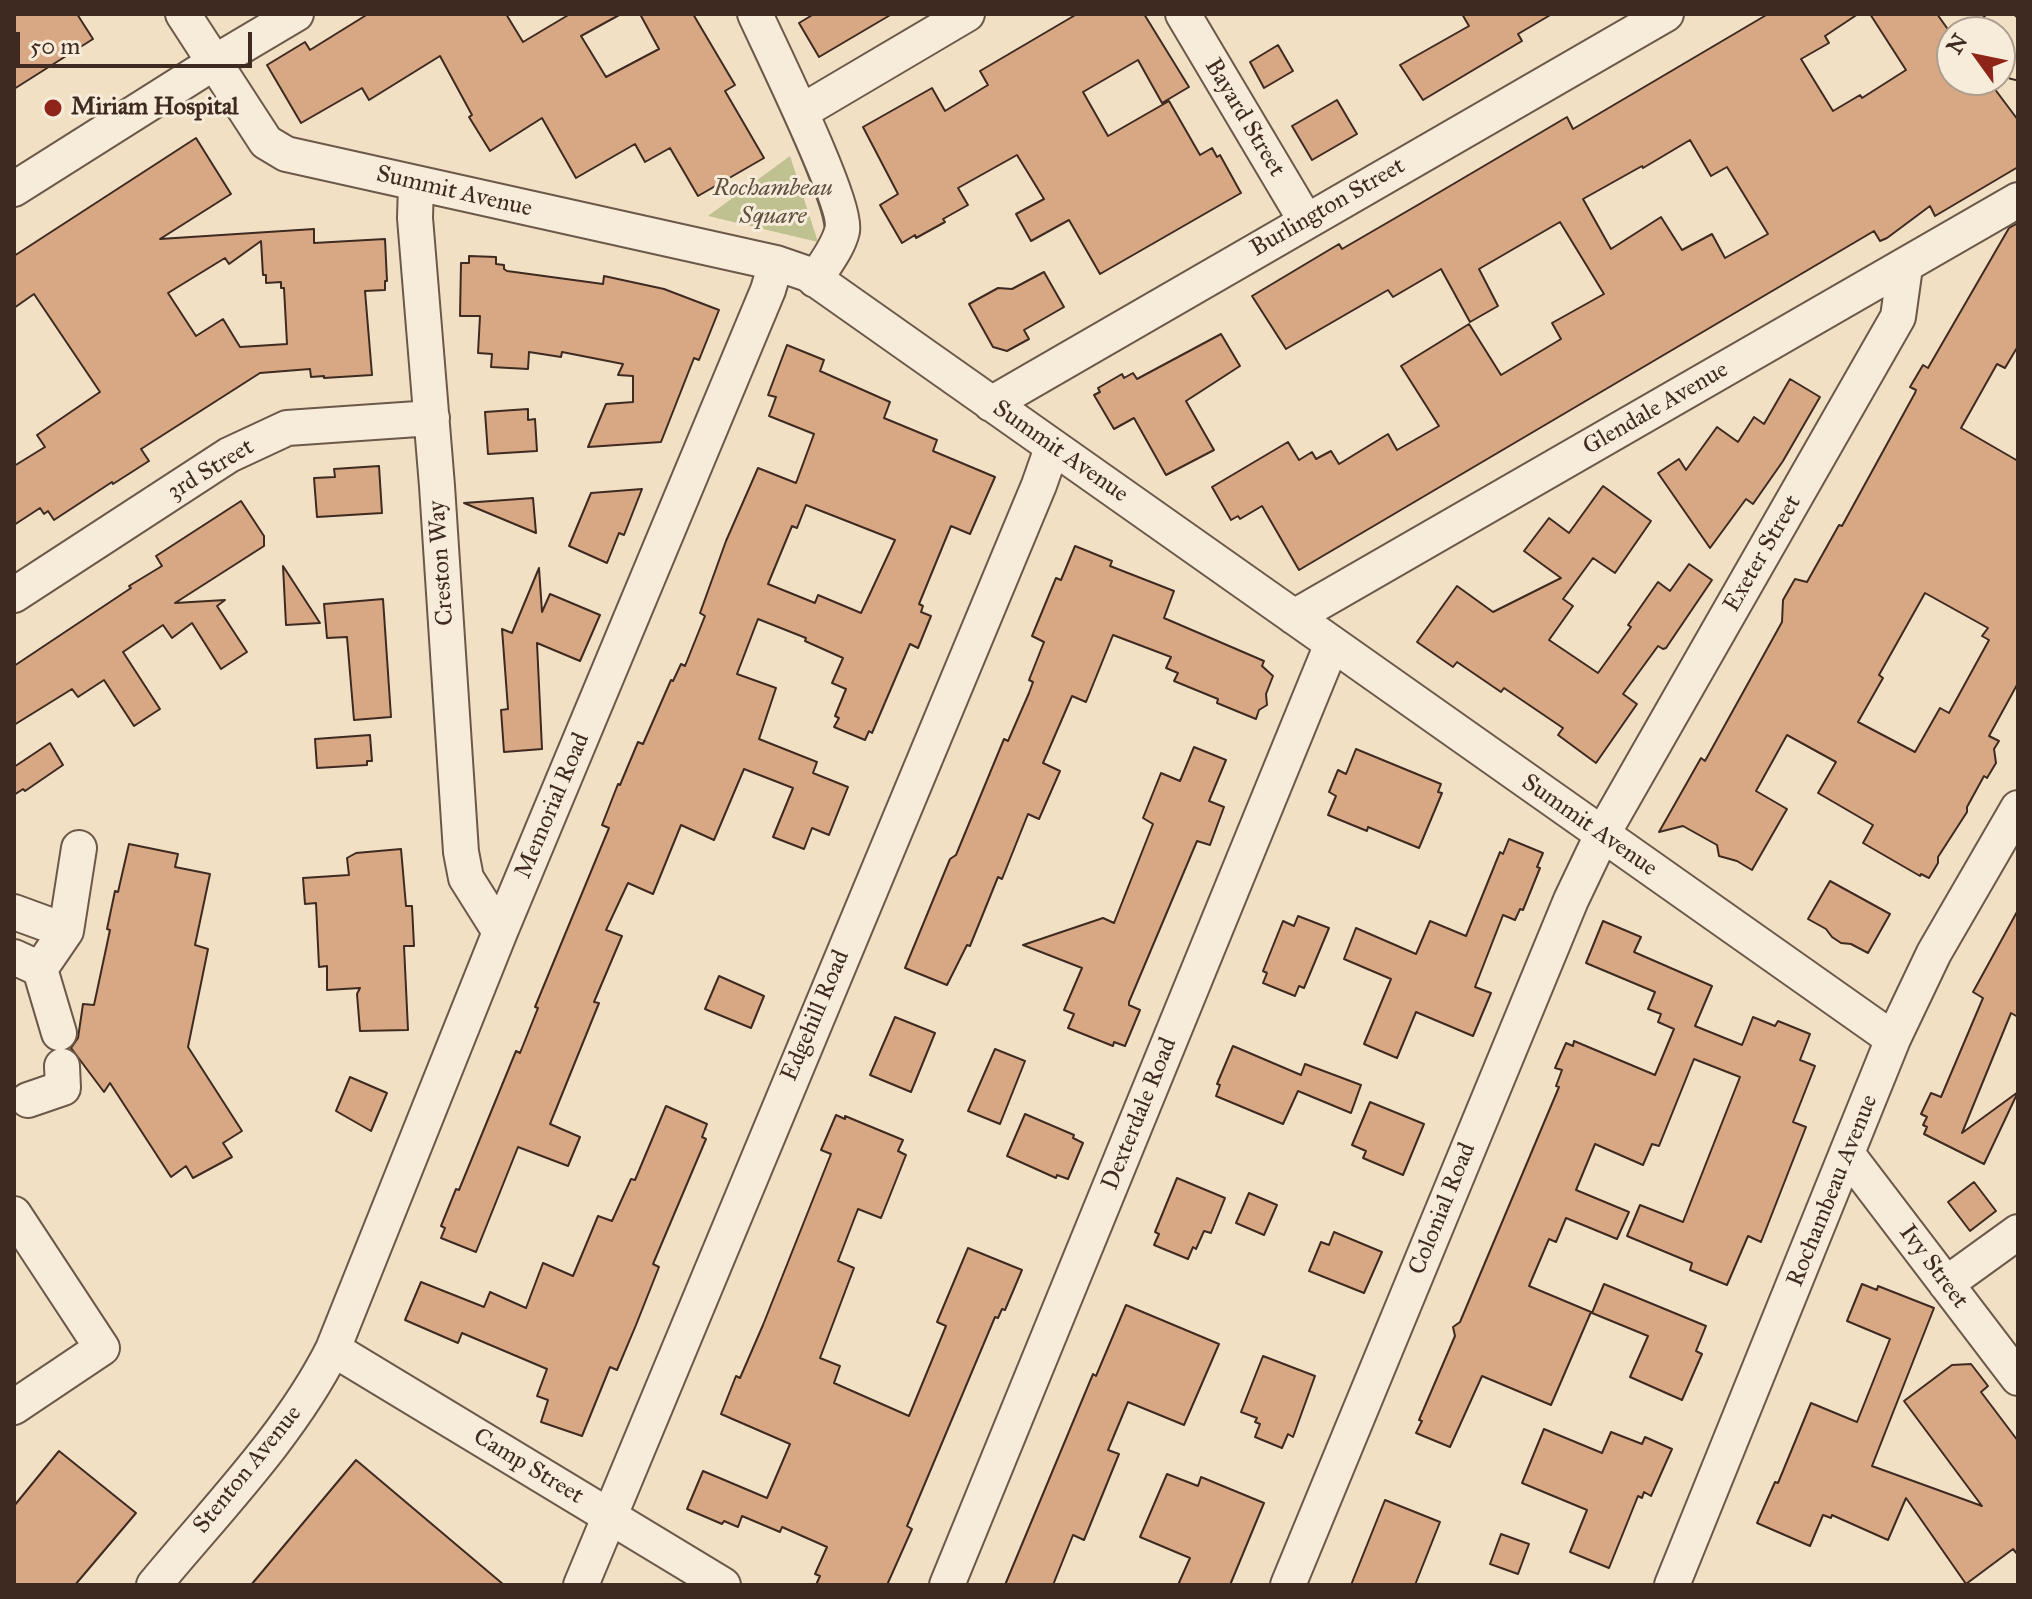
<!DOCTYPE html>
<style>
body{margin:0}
#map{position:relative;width:2032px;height:1599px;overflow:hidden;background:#f2e0c5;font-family:"IM FELL Great Primer",serif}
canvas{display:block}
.frame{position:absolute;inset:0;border:16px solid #3e2a20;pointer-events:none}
.north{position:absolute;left:1936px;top:16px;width:80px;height:80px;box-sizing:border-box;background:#f7ebd9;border:2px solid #ad9e8f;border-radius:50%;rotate:303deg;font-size:22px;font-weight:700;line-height:32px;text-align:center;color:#3e2a20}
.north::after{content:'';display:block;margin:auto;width:28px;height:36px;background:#8f2418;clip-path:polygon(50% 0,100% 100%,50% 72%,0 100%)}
.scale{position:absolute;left:16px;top:32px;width:236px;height:36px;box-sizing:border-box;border:4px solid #3e2a20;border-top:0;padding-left:10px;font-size:24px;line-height:28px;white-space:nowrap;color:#3e2a20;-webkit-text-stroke:6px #f7ebd9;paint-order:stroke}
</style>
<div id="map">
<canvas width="2032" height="1599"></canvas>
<div class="frame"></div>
<div class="north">N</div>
<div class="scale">50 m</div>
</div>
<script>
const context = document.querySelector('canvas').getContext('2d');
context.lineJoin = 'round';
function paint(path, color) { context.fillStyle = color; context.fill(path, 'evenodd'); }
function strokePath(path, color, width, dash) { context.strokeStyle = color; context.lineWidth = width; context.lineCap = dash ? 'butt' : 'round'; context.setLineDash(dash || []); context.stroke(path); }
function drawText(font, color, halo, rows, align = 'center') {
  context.font = font + ' "IM FELL Great Primer",serif'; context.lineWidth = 6; context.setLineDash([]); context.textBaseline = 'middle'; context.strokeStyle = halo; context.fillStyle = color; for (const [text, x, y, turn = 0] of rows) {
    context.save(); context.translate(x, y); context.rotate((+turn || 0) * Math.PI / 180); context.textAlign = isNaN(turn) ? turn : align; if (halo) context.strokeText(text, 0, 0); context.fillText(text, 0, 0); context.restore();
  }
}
paint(new Path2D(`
 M790 156 818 242 708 216Z`), '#bfc191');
const building = new Path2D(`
 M14 14H77L93 39 14 89Z
 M368 14H506L523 42 570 14H621L581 36 606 77 659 49 640 14H693L735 85 725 91 764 158 698 196 670 148 645 162 635 144 576 178 542 118 490 151 469 117 472 115 440 56 369 100 362 88 301 123 267 65 305 42 310 50Z
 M814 14H892L819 57 799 23Z
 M1077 14H1144L1189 87 1162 103 1138 60 1083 92 1108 136 1169 101 1200 155 1212 148 1217 157 1220 155 1241 193 1100 274 1069 220 1031 241 1016 214 1044 199 1017 155 958 188 968 205 943 219 945 222 916 238 915 235 902 243 880 205 898 194 863 127 932 88 945 111 988 85 980 71Z
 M1462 14H1552L1518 34 1522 41 1423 100 1400 65 1469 26Z
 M1768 14H1858L1825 36 1829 43 1801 59 1833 111 1860 95 1862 98 1906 70 1870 14H1937L1952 35V80H1988L2018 120V167L1935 216 1930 206 1887 238 1880 241 1874 231 1299 570 1262 506 1240 519 1238 516 1231 520 1212 487 1288 442 1299 460 1312 452 1316 459 1331 451 1339 464 1388 434 1397 450 1439 426 1401 366 1469 324 1501 375 1561 339 1552 323 1604 294 1560 222 1479 269 1498 306 1470 322 1441 269 1393 297 1388 290 1286 349 1252 296 1339 244 1342 249 1416 206 1567 117 1573 129ZM1690 140 1711 176 1727 167 1768 234 1725 258 1712 234 1682 250 1661 217 1611 249 1583 199 1642 166 1643 168Z
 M1278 45 1293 71 1264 88 1250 62Z
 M1337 100 1357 134 1312 160 1292 126Z
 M196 138 231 194 160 239 314 229V243L385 239 387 281H385V290L365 291 372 375 324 378V376L311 377 310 369 260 373 141 449 149 461 113 484 112 482 54 520 48 511 44 514 40 508 14 525V466L45 447 37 435 100 392 34 294 14 308V256ZM261 241 263 275H266V283L281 282V288H284L287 344 240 347 223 319 196 336 168 293 225 258 229 264Z
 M2018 223V346L2005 368 1997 364 1961 428 2018 461V683L1989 736 1999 741 1994 749 1996 763 1987 778 1984 776 1967 807V812L1938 857V863L1929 878 1921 874 1920 876 1863 843 1873 825 1818 793 1836 762 1787 735 1756 791 1787 809 1752 870 1737 861 1719 856 1717 845 1683 826 1659 832 1701 758 1705 761 1782 622 1783 600 1795 579 1807 582 1839 525 1842 526 1915 393 1916 390 1910 387 1923 365 1928 368 2009 228ZM1925 593 1988 628 1982 636 1989 640 1949 713 1940 708 1915 752 1858 722 1883 678 1879 675Z
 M469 256 496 257V264L504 265V269L507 271 603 284 604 276 664 289 719 310 699 360 694 358 661 442 588 447 606 404 633 402V376L618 375 623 364 562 352 561 357 529 352 528 369 491 367 492 354 478 353 480 316H460L461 263H469Z
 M1044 272 1064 307 1024 330 1029 339 1007 351 993 347 969 304 998 288 1012 289Z
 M1221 334 1240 366 1186 401 1214 450 1166 475 1134 418 1114 429 1094 395 1100 392 1098 388 1122 374 1124 378 1133 373 1137 379Z
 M787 345 824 360 820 371 890 402 884 418 937 440 933 451 995 477 970 534 951 526 919 604 923 606 921 612 931 616 918 648 910 644 872 733 869 731 865 740 834 727 839 718 835 716 846 689 832 683 843 658 805 641 806 638 758 619 737 674 776 688 759 739 817 762 813 773 848 787 829 835 812 828 804 849 773 837 793 788 744 769 714 840 681 825 653 894 628 883 606 930 622 936 594 1002 599 1003 550 1124 580 1137 568 1166 518 1147 476 1252 441 1238 445 1228 441 1226 456 1189 459 1190 516 1051 520 1053 538 1008 535 1007 609 828 602 825 618 784 620 785 638 742 643 744 671 680 673 681 681 664 685 666 705 616 700 613 726 541 758 468 796 483 814 434 769 416 776 397 768 395ZM806 505 895 540 861 613 818 595 815 603 768 584 792 526 797 528Z
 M1790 379 1820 397 1783 461 1753 504 1746 499 1710 548 1658 473 1679 459 1686 470 1717 427 1738 442 1754 417 1764 424Z
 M528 409V420L535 419 537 451 488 454 485 412Z
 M379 466 382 513 317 517 314 478 335 477 334 469Z
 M1603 486 1651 521 1615 573 1593 558 1563 599 1573 606 1549 640 1598 673 1631 627 1628 625 1658 582 1670 591 1689 564 1712 580 1666 648 1663 649 1658 646 1623 694 1637 704 1596 763 1558 735 1563 728 1504 688 1501 692 1457 662 1453 667 1417 642 1457 586 1493 612 1561 578 1524 551 1549 518 1569 533Z
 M642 489 624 535 619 533 607 563 569 546 591 493Z
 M533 498 536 533 464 503Z
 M241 501 264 536V546L175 603 225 600 217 606 247 652 221 669 192 623 172 638 163 625 123 652 160 709 134 726 104 680 78 697 72 689 14 725V666L131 588 129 586 162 566 156 556Z
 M1075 546 1112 561 1110 566 1174 591 1164 618 1264 661 1262 666 1273 676 1266 694 1267 705 1259 710 1256 719 1217 703 1218 699 1174 681 1178 673 1166 668 1171 657 1113 635 1086 702 1072 696 1043 763 1060 771 1039 819 1028 814 1002 879 998 877 970 946 967 945 947 985 905 968 950 859 956 855 1004 739 1008 741 1029 693 1033 682 1029 680 1044 642 1032 636 1056 578 1061 580Z
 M283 566 320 623 286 625Z
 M539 568 542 612 550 594 600 615 580 661 537 643 542 749 504 752 501 710 508 709 502 629 512 633Z
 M383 599 391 717 354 720 347 637 327 638 324 604Z
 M370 735 372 761H367V765L317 768 315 739Z
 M50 743 63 765 25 791 23 789 14 795V767Z
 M1194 747 1226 760 1209 801 1224 807 1210 845 1197 841 1129 1002V1005L1140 1010 1125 1046 1114 1042 1113 1046 1068 1028 1074 1014 1064 1010 1082 968 1023 945 1103 918 1114 923 1153 824 1143 818 1161 773 1180 781Z
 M1356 749 1441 784 1438 792 1442 793 1419 848 1368 827 1367 831 1328 815 1336 796 1329 792 1338 770 1346 774Z
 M1509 839 1543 853 1537 867 1540 868 1523 910 1520 909 1515 920 1503 915 1475 987 1491 993 1473 1036 1416 1012 1397 1058 1364 1044 1391 979 1344 959 1356 928 1416 954 1430 921 1466 936 1500 852 1503 854Z
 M129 844 178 854 175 867 210 874 195 945 208 949 188 1047 242 1131 223 1143 232 1157 193 1178 186 1166 171 1177 110 1083 104 1092 71 1048 78 1038 83 1004 94 1005 110 930 107 929 115 891 118 892Z
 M401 849 406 906H412L414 946H404L408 1030 360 1031 357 994 360 988 327 990V966L319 967 316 903 305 904 303 878 349 875 347 858 356 853Z
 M1830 881 1890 914 1868 953 1851 944 1841 943 1832 937 1826 929 1808 919Z
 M2018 910V1017L2011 1013 1962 1133 2018 1092 1984 1164 1924 1134 1927 1127 1923 1125 1927 1117 1921 1114 1931 1093 1941 1097 1983 998 1973 992Z
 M1298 916 1329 928 1304 988 1299 986 1295 996 1263 983 1267 973 1263 971 1283 921 1294 926Z
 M1603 921 1641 937 1634 952 1712 986 1695 1026 1742 1045 1753 1017 1775 1026 1778 1021 1810 1034 1800 1060 1815 1066 1793 1122 1806 1127 1761 1242 1748 1236 1727 1285 1690 1270 1692 1263 1627 1236 1640 1205 1683 1222 1740 1077 1694 1059 1659 1146 1652 1144 1643 1165 1595 1144 1576 1190 1629 1212 1617 1239 1566 1218 1556 1242 1549 1239 1529 1286 1591 1312 1551 1405 1482 1376 1450 1447 1416 1433 1422 1421 1419 1420 1455 1336 1453 1327 1460 1322 1559 1087 1556 1086 1562 1070 1555 1068 1566 1043 1573 1046 1574 1041 1655 1075 1674 1029 1658 1022 1661 1014 1648 1009 1655 992 1586 963Z
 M719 976 764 996 751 1028 705 1009Z
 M895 1017 935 1033 911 1092 870 1075Z
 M1233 1046 1301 1075 1305 1064 1361 1085 1351 1113 1298 1091 1283 1124 1216 1096 1220 1085 1217 1084Z
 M995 1049 1025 1061 1000 1124 968 1111Z
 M350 1077 387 1093 371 1131 336 1111Z
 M1370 1102 1424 1124 1403 1175 1363 1158 1366 1151 1352 1145Z
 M666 1106 707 1124 702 1137 706 1139 653 1264 659 1267 636 1325 617 1370 610 1367 582 1436 541 1422 548 1400 537 1396 547 1369 462 1333 458 1343 405 1320 421 1282 484 1307 490 1292 526 1308 543 1263 573 1276 598 1216 612 1221 631 1179 635 1180Z
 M1025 1114 1074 1135 1073 1138 1083 1143 1068 1179 1057 1175 1056 1178 1007 1156Z
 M836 1115 845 1119V1116L903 1140 898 1151 906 1155 881 1218 858 1209 838 1261 854 1268 820 1358 840 1366 834 1383 909 1416 946 1326 937 1322 968 1248 1022 1270 1005 1310 1002 1309 998 1318 995 1317 907 1526 912 1529 887 1585H816L820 1576 815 1574 827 1547 782 1527 780 1532 742 1516 738 1527 724 1521 722 1524 687 1509 703 1471 767 1498 790 1444 721 1414 736 1376 740 1378 763 1325 831 1154 821 1150Z
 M1177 1178 1225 1198 1211 1233 1204 1231 1196 1249 1193 1247 1188 1259 1154 1245 1159 1234 1155 1232Z
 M1974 1182 1996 1211 1970 1231 1948 1202Z
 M1249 1193 1277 1205 1264 1235 1236 1223Z
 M1334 1232 1382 1252 1364 1293 1309 1271 1321 1242 1329 1245Z
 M1604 1284 1706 1326 1696 1351 1702 1354 1682 1400 1630 1377 1648 1336 1592 1313Z
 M1862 1284 1877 1290 1878 1286 1934 1308 1872 1466 1982 1506 1904 1401 1952 1365 1971 1364 1988 1386 1981 1392 2018 1441V1555L2013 1549 1966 1584 1906 1498 1888 1540 1832 1515 1831 1518 1823 1515 1810 1546 1757 1523 1775 1482 1778 1483 1811 1403 1857 1422 1890 1339 1847 1321Z
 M1126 1305 1219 1344 1184 1425 1128 1402 1108 1450 1119 1454 1084 1540 1073 1535 1053 1585H1005L1093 1374 1096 1376Z
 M1263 1356 1315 1376 1293 1437 1288 1434 1282 1448 1255 1437 1260 1424 1255 1422 1257 1418 1241 1412Z
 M1544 1429 1602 1453 1611 1432 1642 1444 1645 1437 1672 1449 1651 1496 1644 1492 1642 1498 1638 1496 1609 1568 1570 1552 1587 1510 1522 1483Z
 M59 1451 136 1513 75 1585H14V1506Z
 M356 1460 504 1585H251Z
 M1167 1474 1198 1486 1201 1477 1264 1503 1230 1585H1178L1190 1558 1140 1537Z
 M1385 1500 1440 1522 1415 1585H1351Z
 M1501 1534 1529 1544 1518 1574 1490 1564Z`);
paint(building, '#d8a885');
strokePath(building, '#3e2a20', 2);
const minor = new Path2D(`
 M183 14 266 142 286 154 776 263 808 274 1893 1039
 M755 14C770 47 849 207 842 231 838 248 824 265 815 280
 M1183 14 1306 221
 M801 112 967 14
 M416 184 415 218 437 486 461 852 466 878 500 932
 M14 189 215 62 296 14
 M991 404 1666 14
 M14 595 229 455 287 428 432 418
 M1294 617 2018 200
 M14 912 66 931
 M14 957 40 969 59 1033
 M40 969 66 931 79 848
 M28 1100 63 1088 62 1066
 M1848 1155 2018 1378
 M14 1214 102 1348 14 1407
 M1946 1284 2018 1232
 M333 1349 723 1585
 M154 1585C215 1511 290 1435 333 1349L500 932 768 290 776 263
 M581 1585 1039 485 1052 448
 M947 1585 1332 644
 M1288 1585 1571 900 1602 835 1898 317 1905 267
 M1672 1585 1893 1039 1934 953 2018 808`);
const major = new Path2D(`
 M2000 33 2018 57`);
strokePath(minor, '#6b5849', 38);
strokePath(major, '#3e2a20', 48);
strokePath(minor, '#f7ebd9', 34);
strokePath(major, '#f2e0c5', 44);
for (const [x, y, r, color] of [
 [53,108,10,"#8f2418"]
]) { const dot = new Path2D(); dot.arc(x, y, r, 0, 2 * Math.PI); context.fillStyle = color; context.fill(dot); strokePath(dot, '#f7ebd9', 3); }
drawText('bold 24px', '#3e2a20', '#f7ebd9', [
 ["Miriam Hospital",71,108]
], 'left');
drawText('24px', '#3e2a20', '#f7ebd9', [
 ["Bayard Street",1244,118,59],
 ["Summit Avenue",454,192,13],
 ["Burlington Street",1328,208,-30],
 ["Glendale Avenue",1656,409,-30],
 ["Summit Avenue",1060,452,35],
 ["3rd Street",211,470,-31],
 ["Exeter Street",1763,554,-60],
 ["Creston Way",442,563,-94],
 ["Memorial Road",553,806,-67],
 ["Summit Avenue",1589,826,35],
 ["Edgehill Road",816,1016,-67],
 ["Dexterdale Road",1140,1114,-68],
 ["Rochambeau Avenue",1833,1191,-68],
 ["Colonial Road",1443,1209,-68],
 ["Ivy Street",1933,1267,53],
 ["Camp Street",528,1467,31],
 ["Stenton Avenue",248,1470,-51]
]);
drawText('italic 24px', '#5e503c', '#f7ebd9', [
 ["Rochambeau",773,189],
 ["Square",773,217]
]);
</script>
